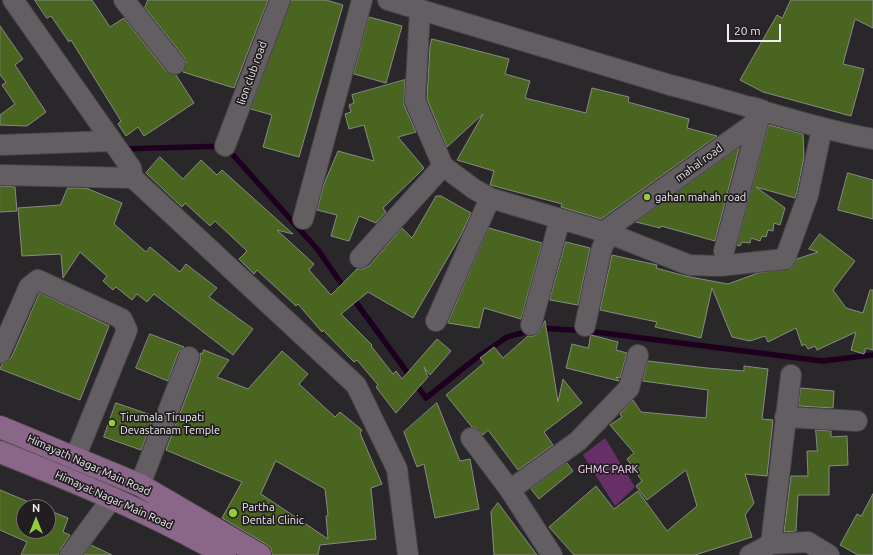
<!DOCTYPE html>
<style>
body{margin:0}
#map{position:relative;width:873px;height:555px;overflow:hidden;background:#2a272a;font-family:Ubuntu,sans-serif}
canvas{display:block}
.north{position:absolute;left:16px;top:499px;width:40px;height:40px;box-sizing:border-box;background:#211d20;border:1px solid #737072;border-radius:50%;rotate:0deg;font-size:11px;font-weight:700;line-height:16px;text-align:center;color:#eeecee}
.north::after{content:'';display:block;margin:auto;width:14px;height:18px;background:#95cc3b;clip-path:polygon(50% 0,100% 100%,50% 72%,0 100%)}
.scale{position:absolute;left:727px;top:24px;width:54px;height:18px;box-sizing:border-box;border:2px solid #eeecee;border-top:0;padding-left:5px;font-size:12px;line-height:14px;white-space:nowrap;color:#eeecee;-webkit-text-stroke:3px #211d20;paint-order:stroke}
</style>
<div id="map">
<canvas width="873" height="555"></canvas>
<div class="north">N</div>
<div class="scale">20 m</div>
</div>
<script>
const context = document.querySelector('canvas').getContext('2d');
context.lineJoin = 'round';
function paint(path, color) { context.fillStyle = color; context.fill(path, 'evenodd'); }
function strokePath(path, color, width, dash) { context.strokeStyle = color; context.lineWidth = width; context.lineCap = dash ? 'butt' : 'round'; context.setLineDash(dash || []); context.stroke(path); }
function drawText(font, color, halo, rows, align = 'center') {
  context.font = font + ' Ubuntu,sans-serif'; context.lineWidth = 3.5; context.setLineDash([]); context.textBaseline = 'middle'; context.strokeStyle = halo; context.fillStyle = color; for (const [text, x, y, turn = 0] of rows) {
    context.save(); context.translate(x, y); context.rotate((+turn || 0) * Math.PI / 180); context.textAlign = isNaN(turn) ? turn : align; if (halo) context.strokeText(text, 0, 0); context.fillText(text, 0, 0); context.restore();
  }
}
paint(new Path2D(`
 M605 438 635 487 615 506 583 455Z`), '#662f66');
strokePath(new Path2D(`
 M122 149 225 146 318 250 345 289
 M352 297 426 398 475 359 507 337 540 328 587 331 822 361 873 355`), '#1d001f', 5.5);
const building = new Path2D(`
 M35 0H92L110 27 124 18 166 71 176 75 194 103 144 136 138 127 126 136 118 124 121 121 71 40 69 42 51 16 47 18Z
 M148 0H268L234 88 183 72 186 63 184 57 145 8Z
 M291 0H326L343 5 299 157 263 147 272 115 251 109Z
 M791 0H873V28L855 19 843 64 864 69 851 116 763 92 740 80 777 15 782 18Z
 M369 17 402 26 386 83 354 74Z
 M0 26 23 59 15 65 46 112 27 126 0 125V115L15 104 2 85 6 82 0 75Z
 M432 39 509 59 505 74 530 81 525 98 586 113 592 88 629 97 628 102 689 119 687 128 717 136 601 219 561 207 562 204 490 185 494 171 457 160 483 114 447 147 427 99 430 47Z
 M405 80 404 105 416 132 398 137 424 168 383 208 386 212 376 223 359 216 349 241 331 236 337 215 317 210 324 184 338 151 374 161 364 125 349 129 345 114 351 112 349 105 354 103 352 95Z
 M769 125 803 134 804 157 797 192 795 198 756 187 785 208 780 225 774 223 773 231 768 230 766 237 762 236 760 241 751 238 750 243 742 242 740 246 737 245Z
 M739 148 715 241 661 226 660 228 636 222Z
 M160 157 183 179 201 160 217 175 222 170 293 234 277 230 314 264 309 270 331 295 357 269H363L369 266 402 228 412 238 436 196H441L471 213 461 235 413 318 368 292 341 314 372 345 371 346 393 374 396 371 402 379 437 339 451 351 430 375 424 367 428 377 396 413 376 387 378 385 357 360 354 362 323 330 322 332 298 304 296 306 257 270 254 274 239 259 247 251 215 221 210 226 185 203 182 207 146 173Z
 M848 173 873 180V219L838 210Z
 M0 186 15 187 17 211 0 212Z
 M68 188H86L122 203 114 224 146 252 150 247 180 272 186 264 217 288 209 297 253 329 233 355 154 294 147 302 137 294 132 300 116 287 113 290 103 281 107 276 80 252 63 278 61 254 22 256 18 208 60 205Z
 M489 228 542 243 521 319 484 308 479 328 448 323Z
 M820 234 855 261 833 290 846 308 863 313 870 290H873V350L866 348 864 354 851 350 856 332 817 350 815 346 808 349 805 344 802 346 796 328 768 342 765 336 750 341 732 337 712 288 701 338 655 327 657 322 600 310 612 255 657 265 656 268 685 276 728 284 758 273 792 268 797 259 818 252 809 249Z
 M566 242 590 248 578 305 550 300Z
 M40 293 109 326 80 400 0 369 2 364 11 358Z
 M545 321 558 402 563 379 582 403 544 432 553 445 518 470 488 430 483 435 476 428 472 427 446 395 484 363 480 358 494 347 503 358 528 336H534L539 333Z
 M150 334 184 347 178 353 168 381 136 368Z
 M591 335 618 342 616 350 627 353 620 378 616 377 619 381 566 368 572 344 588 348Z
 M204 350 229 360 217 377 248 389 282 351 308 374 299 384 335 417 340 412 362 430 360 433 382 484 371 488 376 539 320 545 318 555H272L271 548 266 544 222 518 242 482 166 450 200 361V353L202 354ZM276 461 325 489 328 515 326 516 328 539 261 494Z
 M648 361 707 368 744 371V366L768 369 762 419 773 420 767 476 745 474 754 503 745 515 752 537 695 555H574L549 527 596 486 614 509 638 491 667 531 697 506 686 470 647 500 636 486 642 481 627 459 634 453 610 425 622 417 620 414 633 400 641 412 706 418 708 390 643 381Z
 M801 388 834 391 833 408 799 406Z
 M116 403 154 416 141 450 104 437Z
 M437 403 460 461 470 459 479 509 435 518 424 464 417 467 404 432Z
 M816 430 831 431V437L847 436 848 465 829 466V495H798L796 531 784 532 791 476H808L807 451H817Z
 M567 463 573 471 539 499 531 489Z
 M0 490 41 507H24V531H48V510L68 518 63 532 70 535 61 548 59 555H21L27 542 0 530Z
 M873 494V555H858L840 545 857 514 861 516Z
 M498 503 537 555H494L491 512Z
 M91 545 112 555H84Z`);
paint(building, '#49651f');
strokePath(building, '#888b85', 1);
const minor = new Path2D(`
 M13 0 131 168 133 178 356 385 397 469 408 555
 M124 0 175 64
 M388 0 670 85C738 102 804 126 873 139
 M420 10 415 101 443 166 474 189 490 198 608 233 689 265 719 266 785 259 808 195 822 128
 M0 145 111 141
 M225 146 280 0
 M0 175 133 178
 M303 219 362 0
 M603 232 752 125 762 110 752 107
 M724 251 760 115
 M360 258 443 166
 M436 321 490 198
 M531 325 560 219
 M585 326 601 251 608 233
 M0 353 29 287 38 280 122 319 127 330 75 458
 M785 417 857 421
 M471 438 510 490 552 555
 M140 485 189 357
 M510 490 578 441 629 388 638 355
 M771 544 791 375
 M70 555 113 497
 M750 555 771 544 808 542 829 555`);
const major = new Path2D(`
 M0 427 140 485 260 555
 M0 452C78 483 152 513 225 555`);
strokePath(minor, '#484548', 22);
strokePath(major, '#484548', 24);
strokePath(minor, '#625e61', 20);
strokePath(major, '#8a6789', 22);
for (const [x, y, r, color] of [
 [647,197,4,"#95cc3b"],
 [112,423,4,"#95cc3b"],
 [233,513,5,"#95cc3b"]
]) { const dot = new Path2D(); dot.arc(x, y, r, 0, 2 * Math.PI); context.fillStyle = color; context.fill(dot); strokePath(dot, '#211d20', 1.5); }
drawText('11px', '#eeecee', '#211d20', [
 ["lion club road",252,73,-70],
 ["mahal road",699,163,-36],
 ["Himayath Nagar Main Road",89,465,24],
 ["Himayat Nagar Main Road",114,500,24]
]);
drawText('11px', '#eeecee', '#211d20', [
 ["gahan mahah road",655,197],
 ["Tirumala Tirupati",120,417],
 ["Devastanam Temple",120,430],
 ["Partha",242,507],
 ["Dental Clinic",242,520]
], 'left');
drawText('11px', '#fcd6fa', '#211d20', [
 ["GHMC PARK",608,469]
]);
</script>
